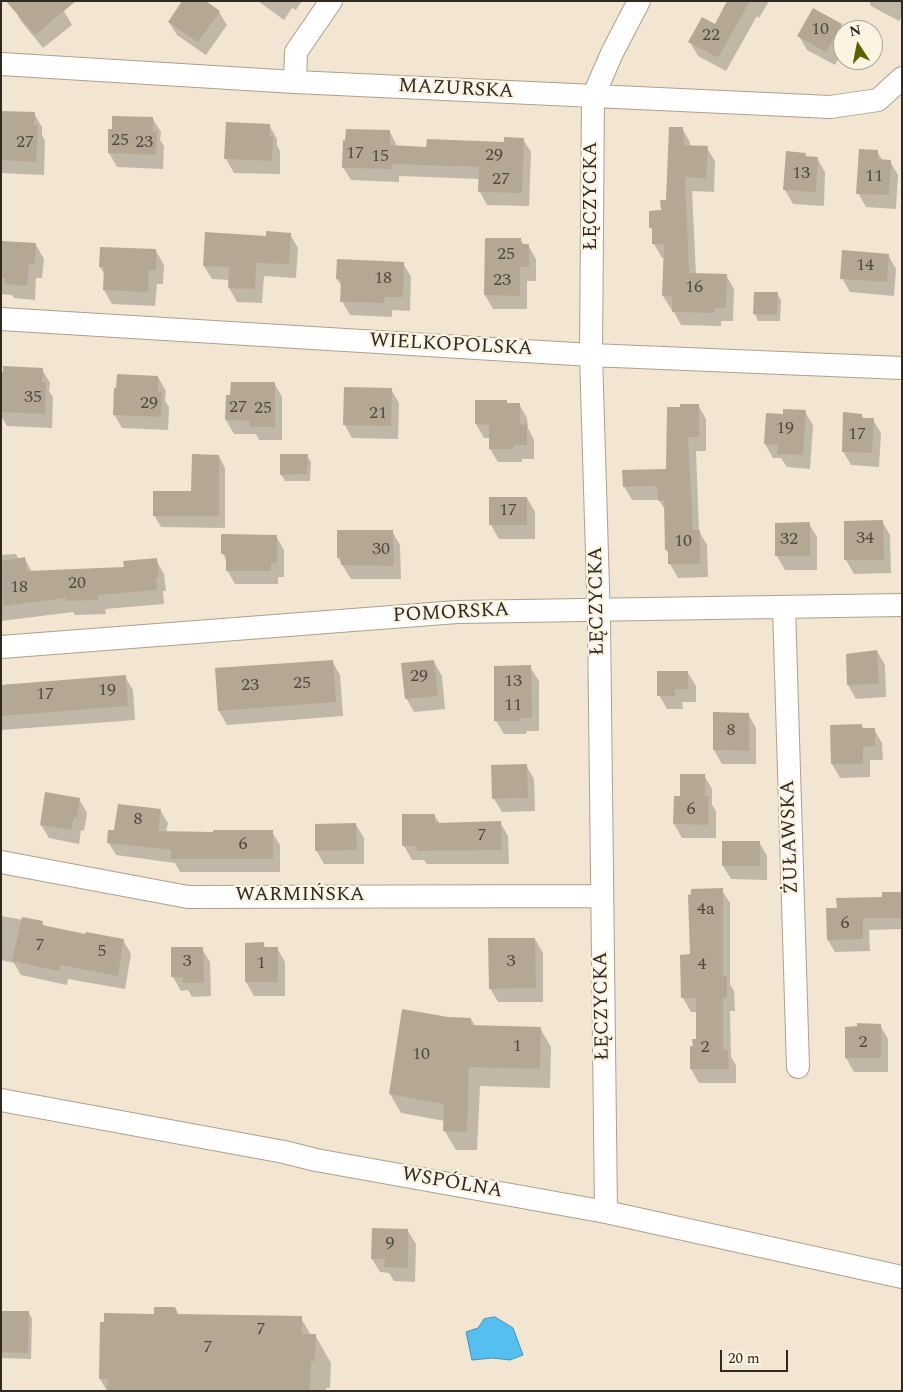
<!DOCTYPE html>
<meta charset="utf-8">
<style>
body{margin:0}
#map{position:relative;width:903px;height:1392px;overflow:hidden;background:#f2e5d1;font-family:Spectral,serif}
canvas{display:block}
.frame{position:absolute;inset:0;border:2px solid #2e2a22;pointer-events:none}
.north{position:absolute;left:833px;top:20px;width:50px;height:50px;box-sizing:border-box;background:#fdf3e3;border:1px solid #aaa396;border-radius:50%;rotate:349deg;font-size:14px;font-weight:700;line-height:20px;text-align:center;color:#2e2a22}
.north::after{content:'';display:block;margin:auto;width:18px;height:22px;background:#5b6300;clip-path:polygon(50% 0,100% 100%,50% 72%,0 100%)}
.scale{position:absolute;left:720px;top:1350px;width:68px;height:22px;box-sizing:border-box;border:2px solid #2e2a22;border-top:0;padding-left:6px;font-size:15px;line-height:18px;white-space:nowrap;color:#2e2a22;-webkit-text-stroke:4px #fdf3e3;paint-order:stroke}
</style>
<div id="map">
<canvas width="903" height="1392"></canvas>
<div class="frame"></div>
<div class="north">N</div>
<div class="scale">20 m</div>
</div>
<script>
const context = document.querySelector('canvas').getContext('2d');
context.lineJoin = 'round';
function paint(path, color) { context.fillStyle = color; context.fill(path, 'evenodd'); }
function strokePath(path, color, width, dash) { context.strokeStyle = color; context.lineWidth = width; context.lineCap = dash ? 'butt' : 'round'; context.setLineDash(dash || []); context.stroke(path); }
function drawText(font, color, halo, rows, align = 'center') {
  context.font = font + ' Spectral,serif'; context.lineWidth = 4.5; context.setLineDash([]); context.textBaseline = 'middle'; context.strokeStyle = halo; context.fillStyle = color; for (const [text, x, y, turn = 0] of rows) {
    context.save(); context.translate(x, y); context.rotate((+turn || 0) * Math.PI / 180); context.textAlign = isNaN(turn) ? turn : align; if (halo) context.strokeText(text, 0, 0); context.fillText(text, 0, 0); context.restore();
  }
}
const water = new Path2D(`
 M495 1317 513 1328 523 1355 510 1360 493 1358 472 1360 466 1332 478 1328 484 1319Z`);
paint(water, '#55bfef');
strokePath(water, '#4992b2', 1);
paint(new Path2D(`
 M258 1H302L296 10 292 8 284 20Z
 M728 1H769L759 18 757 16 726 71 698 56 690 42 715 25Z
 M869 1H902V16L899 21 871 6Z
 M13 7 64 11 72 25 43 48 21 21Z
 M219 12 227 25 206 55 177 35 169 22Z
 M841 25 844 30 843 50 835 65 807 50 799 36Z
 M1 112 34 113 42 127V135L45 141 44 175 1 173Z
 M153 119 161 132 160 140 164 146 163 169 117 167 109 153Z
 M269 125 277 139V146L280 151V174L234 173 226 159Z
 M682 128 690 142V147L707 148 715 161 714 192 692 191 696 275H726L734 289 733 321H721V326L681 325 673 310 671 309 663 296 665 258H662L654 244 653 232 651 228 668 201Z
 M390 132 397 146 428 149 505 144 523 139 531 152 529 206 487 205 480 192V179L399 176V182L351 180 343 167Z
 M877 151 883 161H890L898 175 896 209 866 207 858 193Z
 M805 154 807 158H817L825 172 824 206 793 204 785 190Z
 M290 234 298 248 296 278 264 276 262 303 237 302 229 288 230 280 212 279 204 266 267 237Z
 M486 239H520L524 245H528L536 259V281H527V309H493L485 295Z
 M1 243 36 245 44 259 42 278H36L35 300 14 298 12 295 1 294Z
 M156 251 164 265 163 284H157L155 306 112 304 104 290 105 275 100 267Z
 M888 255 896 269 894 296 850 292 842 278Z
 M403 263 411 277 410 311 392 310V317L350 315 342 301V287L337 279Z
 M755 293 777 294 781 300 780 321H758L755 314Z
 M42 369 50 383 49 391 53 397 52 428 7 426 1 416V373Z
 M158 377 166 391 165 401 169 407 168 430 122 428 114 414Z
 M274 383 282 397V440H259L256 434H234L226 420Z
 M391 389 399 403 398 439 352 438 344 424Z
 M476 401H506L508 404H519L527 418 528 428 534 440V459H522V462H498L490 449V438H484L476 424Z
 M698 405 706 419V451H696L699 531 707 545 708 577 678 578 670 564 669 555 666 549V512L659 500H632L624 486 667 470Z
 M805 412 813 425 810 469 787 467 781 458H773L765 444 784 416Z
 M861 415 864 419 873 420 881 433 879 467 851 465 843 451Z
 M219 456 225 468V528L161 527 154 515 193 492Z
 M307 456 311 462 310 481H285L281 474Z
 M527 498 535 512V539H499L491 525Z
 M882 521 890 535 891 573 854 574 846 560Z
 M809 524 817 537V570H785L777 556Z
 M392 531 400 545 401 579H351L338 558Z
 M223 536H276L284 550V577H278V584H235L227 570V562L223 554Z
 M16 554 19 560 25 559 32 572 125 568 156 560 164 574 166 591H163L164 604 105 609 106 614 75 615 73 612 1 621V555Z
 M877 651 885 665 886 697 856 699 848 685Z
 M332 661 340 675 343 716 227 725 219 711 216 670Z
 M434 662 442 676 445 709 414 712 406 698Z
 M530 667 539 681V731H527L526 734H504L496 721Z
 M688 673 696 686V702H682L683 709H667L659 695Z
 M125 677 133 690 135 720 1 730V685Z
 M748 714 756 728V764H722L714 750Z
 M831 726H862L864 729H874L882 743 883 760H870V777L840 778 832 764Z
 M526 765 534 779 535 811 502 812 494 799Z
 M704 775 712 789V805L716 811V838H682L674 824 681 798Z
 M79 799 87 813 84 831 81 830 79 844 49 838 41 825Z
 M160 810 168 823 166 832H272L280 845V872H180L175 863 116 855 108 842Z
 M434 815 440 824 500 822 508 836 509 864H427L424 860H412L404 846Z
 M356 825 364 838V864H324L316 850Z
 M759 842 767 856V880L731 879 723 866Z
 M722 890 730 903V984L734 991 735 1011H730L731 1057 736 1065V1083H699L691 1069 694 1047 697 1040V1012H691L683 998 691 956Z
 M901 893 902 929 869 930 870 951 835 952 828 940 838 909Z
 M1 916 42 923 45 927 86 936 123 940 131 954 125 989 68 979 67 985 21 975 14 963 1 960Z
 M535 939 543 953V1002H498L490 988Z
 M246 944H263L266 948H277L285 962V996H254L246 982Z
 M202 949 210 962 211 996 192 997 188 990 181 991 173 977Z
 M448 1018 471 1019 475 1026 540 1028 551 1047 550 1088 480 1086 477 1150H456L444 1130 445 1121 401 1113 390 1094Z
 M880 1025 888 1039V1072H854L846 1058V1028Z
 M408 1231 416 1244 415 1282 394 1281 389 1273 380 1272 372 1259Z
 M1 1312 29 1313 32 1319 31 1359 1 1358Z
 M178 1315 301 1318 311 1335H315L331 1363 330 1388H326V1391H107L100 1379Z`), '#0003');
paint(new Path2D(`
 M6 1H76L35 35Z
 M182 1H206L220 11 198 42 168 22Z
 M727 1H750L718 58 688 42 702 17 715 24Z
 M813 8 842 24 826 52 797 36Z
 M1 111 35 112 34 125H38L36 162 1 160Z
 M112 116 153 117V131H157L156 155 108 153V129H112Z
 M226 122 270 124V136H273L272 161 224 159Z
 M669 127H683L684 145 708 146 706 178 685 177 689 273 727 274 726 308H714V313L672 312V296H662L664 244H652V228H649V211L661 210 660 200H666Z
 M346 129 390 130V145L426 147 427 139 504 142V137L524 138 522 193 478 192 479 167 392 164V169L342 168 343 140 345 141Z
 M859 149 878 150V159L891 160 889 195 856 194Z
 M786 151 806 153 805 156 818 157 816 192 783 190Z
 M266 231 291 233 289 264 256 263 255 289 228 288 229 267 203 266 205 232 266 236Z
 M485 238H521V244H529V267H520V296L484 295Z
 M1 241 36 243 35 265 29 264 27 286 5 284V278H1Z
 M100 247 156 249V270H149L148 292 103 290 104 267H99Z
 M842 250 889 254 887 282 840 279Z
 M337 259 404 262 403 297H385L384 303 340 302 341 280 336 279Z
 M754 292H778L777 315 753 314Z
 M3 366 43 368 42 382H46L45 414 1 412V372H3Z
 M117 374 158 376V392H162L161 417 113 415 114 388H116Z
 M231 382H275V427H250V421L225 420 226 395H230Z
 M344 387 392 388 391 426 343 425Z
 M475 400H507V403H520V425L527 424V445H514V449H489V425L475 424Z
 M680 404H699V437H688L693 530H700V564H668V550H665L664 500 658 501 657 486 623 487 622 470 666 469 667 407H680Z
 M783 409 806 410 803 455 777 454 778 445 764 444 766 413 783 414Z
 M843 412 862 414V418H874L872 453 842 452Z
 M192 454 219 455V516H153V491H191Z
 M280 454H308L307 474 280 475Z
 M489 497H527V525H489Z
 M883 520 884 560H844V521Z
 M810 522V556H775V523Z
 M337 530H393L394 566 341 565V558H337Z
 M221 534 277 535V563H271V571H226V554H221Z
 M25 557 27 571 124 567 123 561 157 558 159 577 156 578 157 590 98 595V600L66 601V598L3 606 2 561Z
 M877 650 879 684 847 685 846 654Z
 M333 660 336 702 218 711 215 668Z
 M434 660 438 696 405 699 401 663Z
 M531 665 532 718H519V721H494V666Z
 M657 671H688V689H675V696H657Z
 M126 675 128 706 1 716V685Z
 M713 712 749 713V751L713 750Z
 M862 724V728H875V746L863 747V764H831L830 725Z
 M527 764 528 798 492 799 491 765Z
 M680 774H705V796H709L708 825 673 824 674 796H680Z
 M45 792 80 798 77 818 74 817 71 830 40 825Z
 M118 804 161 809 158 831 213 832V830H273V859H171V850L107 843 108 830H114Z
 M402 814H435V823L501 821 502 850 417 851V846H402Z
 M356 823 357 850 315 851V824Z
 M722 841H760V866H722Z
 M723 888V976H727V998H723V1050H728L729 1069H690V1046H693L692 1039H696V998H681L680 955 690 954 688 895 691 894V889Z
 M882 892H901L902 918H863V939L827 940 826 908H837L836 898 882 897Z
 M22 917 43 921 42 925 85 934 86 932 124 939 118 976 61 965 59 971 12 961Z
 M488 938H535L536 988 489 989Z
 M264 942V947H278V982H245V943Z
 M171 947H203L204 983H183V977H171Z
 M402 1009 448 1017 471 1018V1025L541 1027 540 1069 469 1067 467 1132 443 1131 444 1104 389 1094Z
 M857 1023 881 1024V1058H845V1027L857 1026Z
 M372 1228 408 1229V1268L384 1267 385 1259H371Z
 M154 1307H175L178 1314 302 1316V1334H316L315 1361H311L310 1391 107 1390 108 1379H99L100 1322H104V1313L154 1314Z
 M1 1311H29L28 1353 1 1352Z`), '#b4a895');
const street = new Path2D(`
 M1 64 295 82 830 107 878 100 902 78
 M295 82 296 52 331 1
 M1 319 591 355 902 368
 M784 607 798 1067
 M1 647 457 612 902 605
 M1 862 188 897 601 896
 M1 1100 284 1152 316 1160 606 1212 902 1277
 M606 1212 599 621 591 355 593 97 612 53 639 1`);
strokePath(street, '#ada18e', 24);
strokePath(street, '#fff', 22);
drawText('18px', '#504a3f', null, [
 ["10",820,30],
 ["22",711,36],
 ["25",120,141],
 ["27",25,143],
 ["23",144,143],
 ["17",355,154],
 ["29",494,156],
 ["15",380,157],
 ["13",801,174],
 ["11",874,177],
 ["27",501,180],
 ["25",506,255],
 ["14",865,266],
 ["18",383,279],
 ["23",502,281],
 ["16",694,288],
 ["35",33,398],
 ["29",149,404],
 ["27",238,408],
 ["25",263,409],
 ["21",378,414],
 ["19",785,429],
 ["17",857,435],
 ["17",508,511],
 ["34",865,539],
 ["32",789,540],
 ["10",683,542],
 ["30",381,550],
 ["20",77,584],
 ["18",19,588],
 ["29",419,677],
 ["13",513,682],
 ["25",302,684],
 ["23",250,686],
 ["19",107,691],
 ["17",45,695],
 ["11",513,706],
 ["8",731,731],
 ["6",691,810],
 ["8",138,820],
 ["7",482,836],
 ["6",243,845],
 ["4a",706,910],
 ["6",845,924],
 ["7",40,946],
 ["5",102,952],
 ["3",187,962],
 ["3",511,962],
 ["1",261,964],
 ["4",702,965],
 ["2",863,1043],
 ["1",517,1047],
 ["2",705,1048],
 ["10",421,1055],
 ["9",390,1244],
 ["7",261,1330],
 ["7",208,1348]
]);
drawText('20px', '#2e2a22', '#fdf3e3', [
 ["MAZURSKA",456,90,3],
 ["ŁĘCZYCKA",592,196,-90],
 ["WIELKOPOLSKA",451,346,3],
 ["ŁĘCZYCKA",598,601,-91],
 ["POMORSKA",451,614,-3],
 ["ŻUŁAWSKA",791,837,-92],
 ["WARMIŃSKA",300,896],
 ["ŁĘCZYCKA",603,1006,-91],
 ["WSPÓLNA",452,1184,10]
]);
</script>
